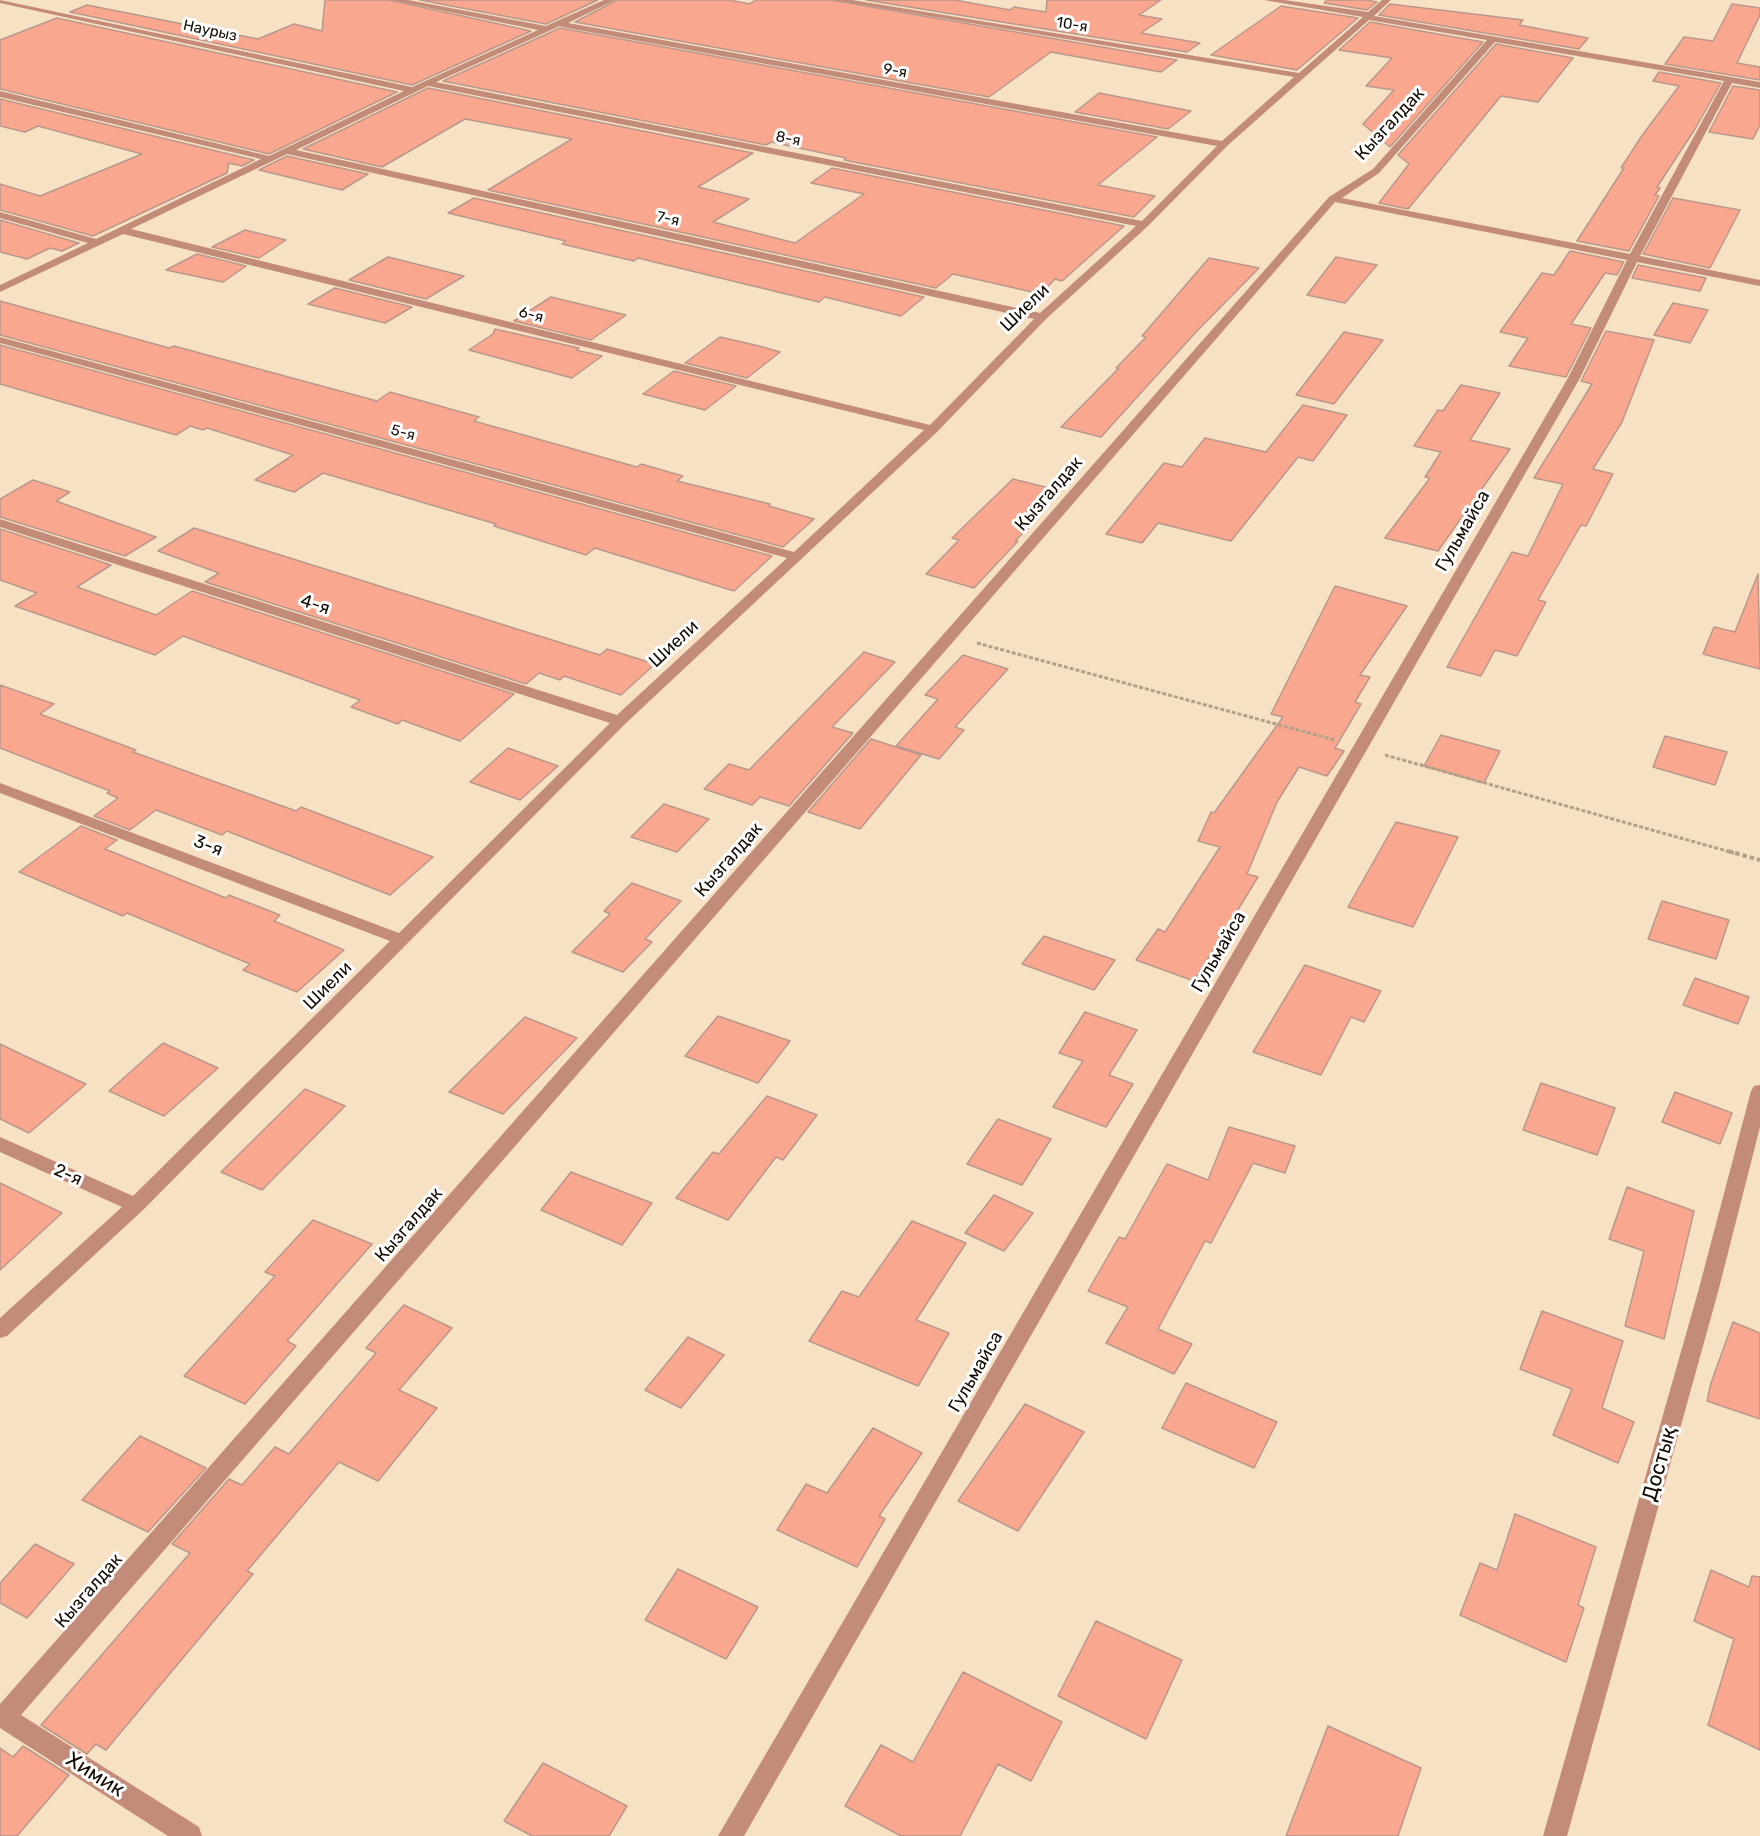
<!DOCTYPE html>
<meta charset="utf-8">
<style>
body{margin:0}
canvas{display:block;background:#f7e1c4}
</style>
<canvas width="1760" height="1836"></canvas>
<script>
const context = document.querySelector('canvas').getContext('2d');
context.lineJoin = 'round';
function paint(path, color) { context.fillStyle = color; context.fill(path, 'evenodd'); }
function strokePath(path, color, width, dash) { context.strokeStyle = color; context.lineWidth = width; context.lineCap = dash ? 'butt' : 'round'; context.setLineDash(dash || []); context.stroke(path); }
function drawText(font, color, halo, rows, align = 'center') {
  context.font = font + ' Rubik,sans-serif'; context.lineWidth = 6; context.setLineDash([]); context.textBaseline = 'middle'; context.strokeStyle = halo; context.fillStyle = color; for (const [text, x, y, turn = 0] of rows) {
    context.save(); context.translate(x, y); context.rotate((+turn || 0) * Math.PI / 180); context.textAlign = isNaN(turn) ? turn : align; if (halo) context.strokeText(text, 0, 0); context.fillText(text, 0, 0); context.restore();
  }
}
const building = new Path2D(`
 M325 0H389L531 31 412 85 70 12 87 5 258 39 294 24 322 31Z
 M420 0H598L546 24Z
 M617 0H730L749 4 756 0H831L1177 60 1161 72 1051 52 989 97 575 22Z
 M866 0H955L1010 10 1014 7 1046 12 1047 0H1161L1139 15 1162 19 1141 33 1200 43 1187 52Z
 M1327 0H1366L1377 2 1367 10 1324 3Z
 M1390 4 1523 20 1519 25 1588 38 1579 49 1379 15Z
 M1732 4 1760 8V15L1737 63 1760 67V80L1665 64 1684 37 1713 41Z
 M1281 6 1358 18 1297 70 1211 55Z
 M57 18 397 92 269 154 0 89V40Z
 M1370 22 1483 42 1390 147 1363 124 1394 90 1366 86 1392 58 1339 50Z
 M560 28 1157 137 1098 185 1155 196 1134 217 844 160 846 158 771 142 766 145 443 81Z
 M1496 44 1573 58 1538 102 1501 96 1408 209 1379 203 1409 164 1398 155Z
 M1659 72 1721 83 1695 129 1657 187 1660 188 1655 195 1659 196 1629 251 1577 241 1624 168H1621L1641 137 1679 86 1653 81Z
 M1733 86 1760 90V125L1753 139 1709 132Z
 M428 88 753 153 698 187 749 199 713 222 795 243 864 194 811 183 832 168 1124 226 1062 281 1055 279 1041 294 953 274 936 288 488 190 572 139 465 119 382 167 303 149Z
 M1099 93 1191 111 1168 129 1075 112Z
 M0 99 254 160 242 166 229 163 227 173 93 236 0 210V184L40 196 142 154 38 126 25 132 0 126Z
 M287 156 368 174 342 190 259 170Z
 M474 198 924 297 901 316 825 297 819 302 638 258 634 261 562 244 566 241 448 213Z
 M1673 198 1740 210 1710 268 1643 254Z
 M0 220 79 243 62 251 50 248 27 259 0 252Z
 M245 230 286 240 259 258 212 247Z
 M1570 251 1624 262 1617 275 1605 273 1571 324 1591 328 1566 377 1509 366 1528 338 1500 332 1542 273 1554 275Z
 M197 254 246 266 223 282 166 270Z
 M388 257 464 276 426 299 349 280Z
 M1336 257 1377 265 1345 303 1307 295Z
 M1209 258 1259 268 1196 332 1101 437 1061 427 1119 368H1116L1146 337 1142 336Z
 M1638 265 1706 278 1700 291 1632 278Z
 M335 288 412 307 385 323 308 304Z
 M551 297 626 315 591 340 514 321Z
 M0 301 169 348 174 346 377 401 390 392 479 417 474 421 637 467 641 464 683 476 677 481 770 504 769 506 814 519 783 547 0 335Z
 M1673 303 1708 310 1690 343 1654 335Z
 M495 329 579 348 576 350 602 356 572 378 469 350 493 334Z
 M1606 331 1654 340 1622 422 1593 469 1613 474 1586 526 1581 525 1538 600 1546 602 1517 656 1495 650 1481 676 1447 667 1512 552 1528 556 1563 484 1534 478 1592 384 1581 381Z
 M1344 332 1383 340 1334 404 1296 395Z
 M720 337 759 346 780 352 747 378 685 363Z
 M0 345 772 556 734 591 595 548 586 555 494 526 496 524 323 473 294 492 255 480 293 455 207 428 203 430 190 426 176 435 0 384Z
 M674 371 736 386 705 410 643 394Z
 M1461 385 1500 393 1470 440 1510 449 1438 551 1385 538 1430 478 1425 477 1441 452 1414 446 1438 410 1443 411Z
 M1303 405 1347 415 1313 461 1298 457 1231 541 1158 523 1142 543 1106 534 1164 463 1182 467 1205 438 1266 452Z
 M1013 479 1049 488 1017 522 1030 526 1015 541H1018L974 588 926 574 959 540 952 538Z
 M33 480 70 492 56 501 156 537 125 556 0 517V499Z
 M194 528 600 655 607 649 655 664 621 695 564 676 560 680 539 673 526 684 205 582 219 573 158 551Z
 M0 529 111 565 77 587 156 615 192 591 514 694 460 741 402 720 398 724 351 707 360 700 183 636 155 655 15 606 37 593 0 580Z
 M1758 574 1760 669 1703 654 1714 627 1735 632Z
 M1335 586 1407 606 1360 675 1370 677 1355 702 1361 704 1335 748 1344 751 1327 776 1299 767 1277 802 1247 874 1258 877 1194 981 1136 960 1158 929 1165 932 1220 847 1198 841 1211 812 1214 813 1283 717 1271 714Z
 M864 652 895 662 832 727 853 733 789 806 760 797 752 805 704 789 729 764 749 770Z
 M963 655 1008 669 955 727 964 730 939 759 896 746 938 699 925 695Z
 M0 685 54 704 40 714 136 750 133 752 296 811 301 807 433 857 390 895 227 831 222 835 156 810 130 830 94 816 118 798 107 793 110 791 0 748Z
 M1441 735 1500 751 1484 783 1424 766Z
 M1665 736 1727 752 1715 785 1653 767Z
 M871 739 921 755 860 829 808 812Z
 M508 748 558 766 520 800 470 782Z
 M664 804 709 819 677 852 631 837Z
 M1396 822 1458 837 1413 927 1348 907Z
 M81 826 117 840 105 849 226 898 229 895 280 915 274 921 344 950 297 992 243 970 250 964 127 913 123 916 19 872Z
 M632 883 681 901 645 939 652 942 623 972 572 952 610 914 604 911Z
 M1662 901 1729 920 1716 959 1648 939Z
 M1044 936 1115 960 1094 990 1022 964Z
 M1305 965 1381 991 1364 1022 1351 1017 1321 1075 1253 1052Z
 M1695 978 1749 997 1738 1024 1683 1005Z
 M1085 1012 1137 1030 1109 1075 1133 1084 1106 1127 1053 1107 1083 1061 1059 1053Z
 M718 1016 790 1041 758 1083 685 1056Z
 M525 1017 577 1038 503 1114 449 1092Z
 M163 1043 218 1068 164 1116 109 1091Z
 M0 1044 25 1056 86 1084 29 1133 0 1119Z
 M1541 1083 1615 1108 1597 1155 1523 1130Z
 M305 1089 345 1106 262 1190 221 1172Z
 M1675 1092 1732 1113 1720 1144 1662 1122Z
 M767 1096 817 1115 783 1160 776 1157 728 1220 676 1198 713 1152 719 1154Z
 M998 1119 1051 1139 1022 1185 967 1164Z
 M1229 1127 1295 1146 1285 1173 1253 1163 1211 1243 1205 1241 1158 1329 1192 1344 1174 1374 1106 1343 1128 1307 1088 1291 1119 1237 1125 1239 1167 1164 1208 1180Z
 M571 1172 652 1203 622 1245 541 1210Z
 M0 1183 62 1213 0 1270Z
 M1627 1187 1694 1211 1664 1339 1625 1326 1644 1251 1609 1239Z
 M994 1195 1033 1213 1004 1251 965 1233Z
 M313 1220 372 1244 287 1341 296 1346 245 1404 184 1376 275 1276 265 1272Z
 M912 1221 966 1243 916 1320 949 1333 918 1386 809 1341 842 1291 859 1297Z
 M404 1305 452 1328 399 1390 437 1408 378 1481 339 1462 247 1571 253 1574 106 1750 96 1744 87 1754 41 1725 190 1553 172 1544 229 1479 242 1485 275 1447 289 1454 376 1353 366 1348Z
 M1542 1311 1623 1341 1602 1408 1634 1422 1618 1463 1553 1435 1572 1389 1520 1369Z
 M1733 1322 1760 1333V1419L1707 1401 1711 1383Z
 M688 1337 724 1355 681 1408 645 1390Z
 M1186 1383 1277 1422 1254 1468 1162 1428Z
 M1025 1404 1084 1432 1018 1531 958 1501Z
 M873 1428 922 1453 879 1516 885 1519 857 1567 777 1530 806 1484 827 1493Z
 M140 1436 206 1468 148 1532 82 1500Z
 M1515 1514 1596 1547 1578 1605 1584 1608 1566 1662 1460 1615 1480 1563 1497 1570Z
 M35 1544 74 1564 27 1618 0 1603V1583Z
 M678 1569 758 1607 726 1659 645 1620Z
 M1711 1570 1749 1587 1752 1576 1760 1577V1750L1708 1725 1734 1639 1694 1621Z
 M1096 1621 1182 1660 1146 1739 1058 1696Z
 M963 1672 1062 1722 1031 1781 998 1764 960 1836H901L845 1806 881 1745 913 1762Z
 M1328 1726 1421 1768 1398 1836H1286Z
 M23 1746 69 1775 17 1836H0V1748L13 1757Z
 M543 1763 627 1806 609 1836H532L504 1821Z`);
paint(building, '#f9a88f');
strokePath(building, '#ba978c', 1.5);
strokePath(new Path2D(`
 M977 643 1335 740
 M1385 755 1734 853`), '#b2a089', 3, [4, 2]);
strokePath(new Path2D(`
 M1728 851 1760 860`), '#b2a089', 4, [4.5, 3]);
paint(new Path2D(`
 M0 0 412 87 538 30 391 0H408L546 26 604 0H615L568 23 1222 141 1294 77 833 0H852L1299 73 1363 17 1264 0H1284L1368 12 1382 0H1391L1374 16 1760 82V88L1732 83 1640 256 1760 280V286L1637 262 1580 378 744 1836H718L1568 378 1627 260 1335 202 21 1715 199 1827 202 1836H168L0 1728V1704L1329 197 1373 169 1487 40 1369 20 1227 146 1148 226 1046 319 937 432 625 724 143 1210 7 1336 0 1338V1318L122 1207 0 1152V1137L133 1196 390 941 0 793V783L399 933 610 723 0 527V519L617 715 787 558 0 343V337L794 552 924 430 123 234 0 292V285L88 243 0 218V212L96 239 261 159 0 97V91L269 156 404 91 0 3ZM560 26 562 27 1217 146 1142 221 436 82ZM1495 42 1724 81 1630 254 1342 198 1379 173ZM428 86 1136 226 1040 313 296 150ZM287 154 1034 319 930 425 131 229Z
 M1760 1085V1127L1718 1292 1567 1836H1543L1698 1292 1751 1091 1754 1086Z`), '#c38b7a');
drawText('15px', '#160e05', '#fff', [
 ["10-я",1072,25,9],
 ["Наурыз",210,31,12],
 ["9-я",895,71,10],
 ["8-я",788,139,11],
 ["7-я",668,219,12],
 ["6-я",531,315,14],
 ["5-я",403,433,15]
]);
drawText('18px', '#160e05', '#fff', [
 ["Кызгалдак",1390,124,-47],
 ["Шиели",1025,308,-44],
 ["Кызгалдак",1049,494,-49],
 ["Гульмайса",1463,531,-60],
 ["4-я",315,605,18],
 ["Шиели",674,644,-43],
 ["3-я",208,846,21],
 ["Кызгалдак",729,860,-49],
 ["Гульмайса",1219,952,-60],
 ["Шиели",328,986,-45],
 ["2-я",68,1175,24],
 ["Кызгалдак",409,1225,-49],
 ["Гульмайса",976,1372,-60],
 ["Кызгалдак",89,1591,-49]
]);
drawText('21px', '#160e05', '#fff', [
 ["Достық",1660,1464,-74],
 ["Химик",95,1775,32]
]);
</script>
